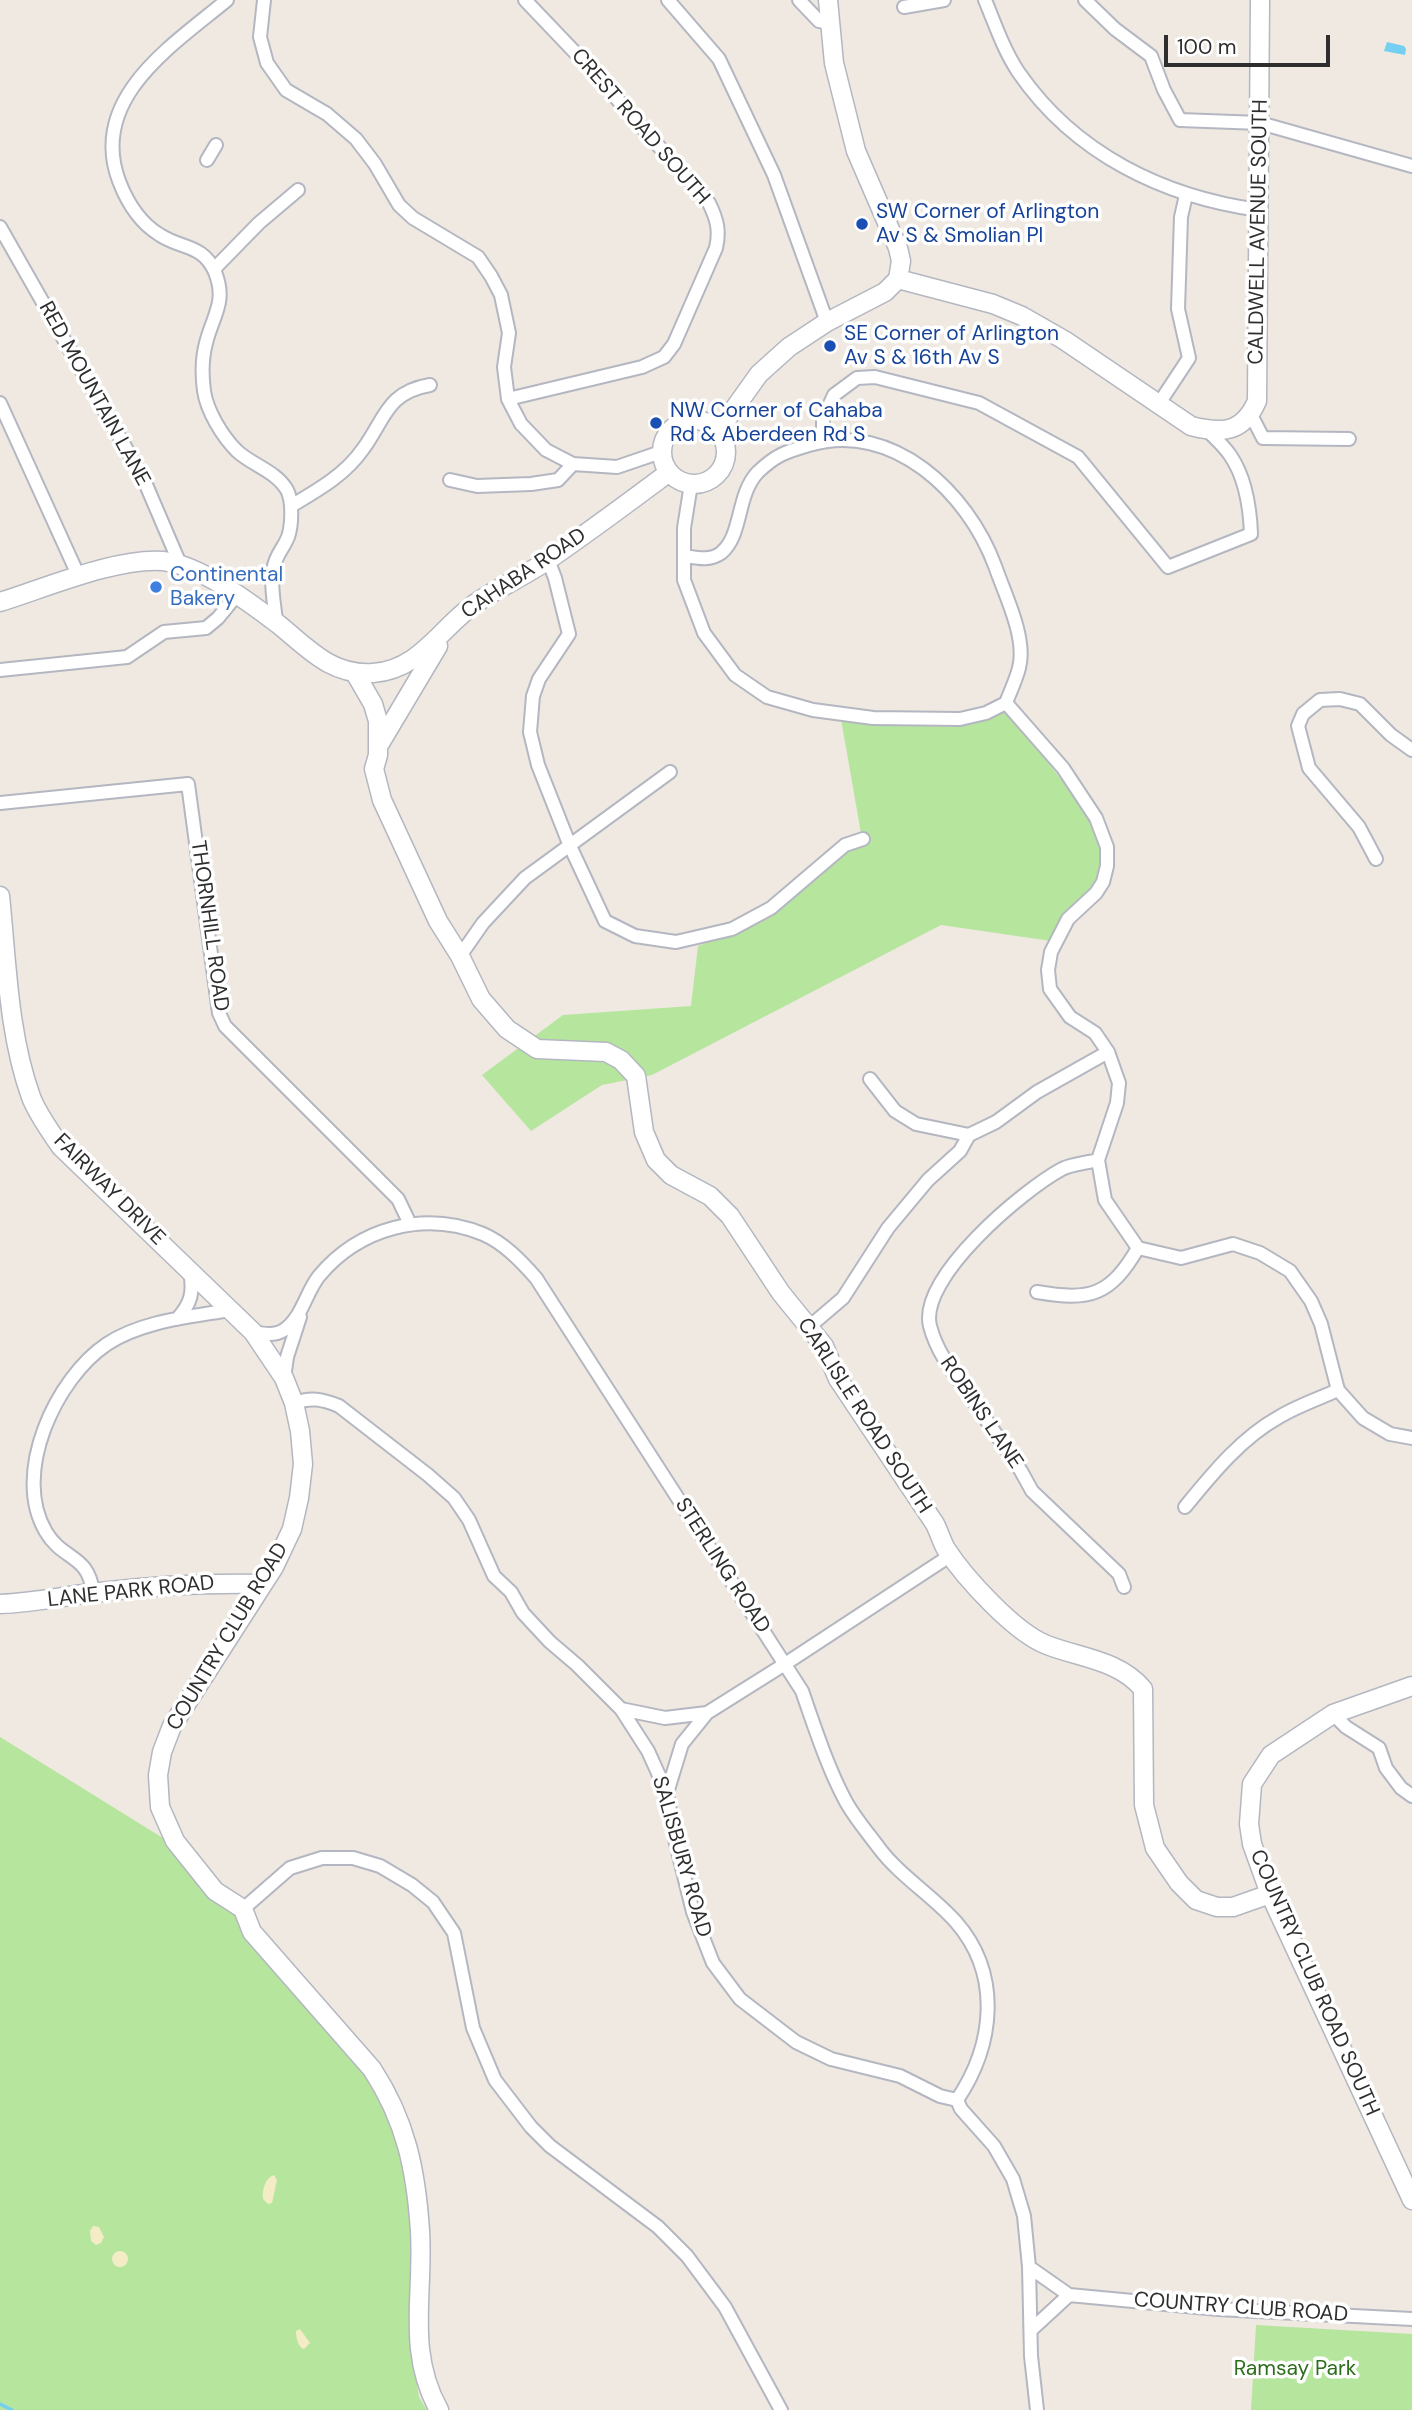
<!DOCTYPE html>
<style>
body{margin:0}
#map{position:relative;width:1412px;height:2410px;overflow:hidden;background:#efe9e1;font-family:"DM Sans",sans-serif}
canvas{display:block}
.scale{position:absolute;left:1164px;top:35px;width:166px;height:32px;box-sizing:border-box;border:4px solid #2e2e2e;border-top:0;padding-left:9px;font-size:21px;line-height:24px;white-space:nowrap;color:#2e2e2e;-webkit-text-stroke:5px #fff;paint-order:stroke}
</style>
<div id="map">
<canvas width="1412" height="2410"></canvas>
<div class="scale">100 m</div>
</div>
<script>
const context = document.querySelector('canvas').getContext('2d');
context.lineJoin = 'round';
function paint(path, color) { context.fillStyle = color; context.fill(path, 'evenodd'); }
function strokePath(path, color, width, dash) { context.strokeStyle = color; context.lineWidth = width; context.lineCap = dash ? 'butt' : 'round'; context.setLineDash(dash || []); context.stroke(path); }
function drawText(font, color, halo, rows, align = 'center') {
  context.font = font + ' "DM Sans",sans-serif'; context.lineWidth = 7; context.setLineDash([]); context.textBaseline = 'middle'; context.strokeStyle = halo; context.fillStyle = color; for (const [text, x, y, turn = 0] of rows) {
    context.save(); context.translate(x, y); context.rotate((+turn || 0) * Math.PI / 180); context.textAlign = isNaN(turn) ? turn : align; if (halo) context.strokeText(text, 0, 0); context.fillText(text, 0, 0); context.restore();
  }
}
paint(new Path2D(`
 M1007 710 1095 823 1104 850 1102 873 1093 891 1065 912 1051 941 941 925 652 1075 602 1085 531 1131 482 1075 563 1015 691 1006 698 946 740 930 862 839 841 719 961 725Z
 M0 1737 171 1843 239 1912 368 2072 407 2155 415 2232 410 2335 419 2397 427 2410H0Z
 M1256 2325 1412 2334V2410H1251Z`), '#b6e59e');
paint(new Path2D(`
 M274 2175 277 2180 272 2203 268 2204 263 2199C262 2190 265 2178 274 2175Z
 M93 2226 99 2227 104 2237 101 2243 96 2245 91 2241 90 2231Z
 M112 2259a8 8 0 1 1 16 0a8 8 0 1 1-16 0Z
 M300 2329 310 2343 304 2349C298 2348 296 2337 296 2331Z`), '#f3ecc5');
paint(new Path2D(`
 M1387 42 1404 46 1406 49 1405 55 1384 51Z`), '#75cff0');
strokePath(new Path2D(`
 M0 2404 12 2410`), '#75cff0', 3.5);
const street = new Path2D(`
 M227 0C173 45 88 98 119 181 127 202 140 223 160 235 181 249 203 244 215 272 227 302 213 315 206 343 202 358 202 376 204 391 207 411 222 436 237 451 252 465 276 471 287 490 293 501 292 525 288 537 283 550 276 553 273 570 270 587 275 606 276 623
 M264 0 260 37 267 63 286 90 327 114 356 139 375 164 399 205 413 218 478 257 491 276 501 295 509 333 504 367 508 399 521 424 546 450 573 464 617 467 661 452
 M668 0 719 59 774 175 827 322
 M799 0 819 21 830 23
 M985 0C995 24 1004 51 1019 73 1075 154 1164 197 1259 210
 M1085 0 1115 29 1151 56 1164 90 1180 120 1260 123 1412 166
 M904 7 944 0
 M207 160 216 145
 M0 227 144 480 180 564
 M214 269 259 223 298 190
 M508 399 642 367 664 357 674 344 716 248C720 231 717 219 709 203L587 65 525 0
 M0 403 79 577
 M1158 405 1189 358 1178 309 1181 217 1186 195
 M1251 415 1263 438 1349 439
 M823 441V419L834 395 857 378 875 377 979 403 1078 457 1168 567 1251 534C1250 507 1246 478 1230 455 1224 446 1215 438 1208 431
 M450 480 477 486 531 484 558 480 573 464
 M691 484 684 528V580L704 633 735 675 767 697 813 710 873 718 960 719 986 713 1006 703
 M291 506C318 490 345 475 363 449 385 419 387 392 430 385
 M685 556C698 558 710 561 721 553 743 535 736 495 758 472 776 455 785 452 809 445 893 420 968 493 995 566 1005 595 1027 638 1019 668 1016 680 1010 692 1006 703
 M548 560 555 578 569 634 539 679 533 696 530 732 538 765 570 846 605 921 635 936 676 942 732 929 771 908 845 845 863 839
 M0 670 127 657 164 632 206 628 218 618 236 596
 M1006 703 1063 768 1096 818 1107 847V866L1103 882 1096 893 1068 919 1051 952 1048 970 1050 989 1070 1017 1095 1033 1108 1052 1119 1083 1117 1103 1098 1160 1105 1200 1138 1248 1181 1258 1233 1244 1260 1253 1290 1271 1311 1301 1321 1324 1338 1390 1363 1418 1390 1434 1412 1438
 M0 803 188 784 219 1013 225 1026 398 1199 410 1224
 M1376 859 1359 827 1309 768 1298 726 1303 714 1320 700 1340 699 1360 704 1391 735 1412 750
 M460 956 483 923 525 878 670 772
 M870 1079 895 1111 916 1124 969 1135
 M1098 1160C1087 1163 1072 1164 1062 1169 1023 1190 918 1278 930 1326 937 1353 954 1374 970 1396 987 1421 1004 1446 1021 1471L1032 1491 1119 1574 1124 1587
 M1037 1292C1090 1301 1110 1296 1138 1248
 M177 1319C191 1304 194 1292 190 1272
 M809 1327 843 1298 888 1228 928 1180 960 1151 969 1135 996 1122 1037 1092 1108 1052
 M253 1332C264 1334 275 1336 284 1330 302 1318 306 1292 319 1276 359 1228 424 1210 483 1234 504 1243 521 1261 536 1278L802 1691C815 1728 827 1766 845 1800 854 1817 868 1833 879 1848 900 1876 933 1896 956 1922 1002 1975 994 2045 957 2100
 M284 1378 287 1357 300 1317
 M294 1403C311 1397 322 1399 339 1406L428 1475 454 1498 469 1520 494 1576 511 1592 523 1613 550 1642 577 1665 621 1709 648 1751 667 1793 674 1835 693 1912 713 1963 740 1999 796 2042 831 2059 900 2076 940 2096 957 2100 961 2109 994 2146 1013 2179 1024 2216 1029 2267 1031 2356 1037 2410
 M1185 1507C1212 1474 1241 1438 1279 1417 1297 1406 1318 1399 1338 1390
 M93 1593C89 1554 63 1561 46 1532 11 1474 56 1378 107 1344 142 1321 189 1317 230 1310
 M621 1709 665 1718 707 1713
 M1333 1714 1346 1727 1379 1748 1386 1768 1401 1788 1412 1796
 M667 1793 682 1744 707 1713 785 1664 945 1559 946 1549
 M243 1909 290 1868 322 1858H353L380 1866 412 1885 433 1902 454 1933 473 2028 495 2080 531 2127 550 2146 658 2227 687 2256 725 2307 781 2410
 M1029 2267 1069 2295 1218 2309 1412 2319
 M1031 2330 1069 2295`);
const secondary = new Path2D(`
 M898 279 993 304 1022 316 1064 340 1191 426C1222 434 1243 433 1257 401L1260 0
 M662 452a32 32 0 1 1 64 0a32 32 0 1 1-64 0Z
 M719 430 759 374 789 347 827 322 885 292 898 279 901 261 898 248 856 151 834 63 828 0
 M0 602C45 588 118 557 163 561 200 565 249 602 278 624 308 648 331 676 373 673 420 670 441 627 476 603 499 587 525 576 548 560 589 532 629 502 668 473
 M355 673 373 704 378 721V755L374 769 382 800 438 921 460 956 481 999 507 1029 537 1049 606 1052 621 1060 636 1076 644 1132 656 1160 671 1175 710 1196 730 1216 781 1293 824 1346 838 1379 935 1524C939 1532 942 1542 946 1549 965 1578 1015 1633 1047 1645 1080 1658 1119 1660 1143 1689L1144 1805 1155 1848 1179 1883 1196 1900 1217 1907H1233L1270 1894
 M379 745 438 646
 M0 896C7 963 8 1033 31 1097 38 1115 50 1131 61 1147L253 1332 284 1378 294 1403 300 1431 303 1464 299 1498 292 1529 274 1567 172 1726 162 1752 158 1775 160 1807 175 1841 215 1891 243 1909 252 1932 372 2069C406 2121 416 2170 420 2231 424 2295 406 2351 439 2410
 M0 1604C31 1603 60 1597 91 1593 147 1586 206 1583 262 1584
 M1412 1686 1333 1714 1271 1755 1252 1784 1249 1824 1252 1844 1270 1894 1412 2200`);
strokePath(street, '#b4b7c1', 16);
strokePath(secondary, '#b4b7c1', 21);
strokePath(street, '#fff', 12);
strokePath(secondary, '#fff', 18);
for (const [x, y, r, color] of [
 [862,224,7,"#1a4fb4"],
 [830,346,7,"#1a4fb4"],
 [656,423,7,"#1a4fb4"],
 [156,587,7,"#3f7fe0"]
]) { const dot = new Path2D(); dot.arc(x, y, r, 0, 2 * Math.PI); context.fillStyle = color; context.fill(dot); strokePath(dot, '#fff', 2.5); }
drawText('21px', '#2e2e2e', '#fff', [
 ["CREST ROAD SOUTH",640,127,49],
 ["CALDWELL AVENUE SOUTH",1259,232,-89],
 ["RED MOUNTAIN LANE",94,394,61],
 ["CAHABA ROAD",524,574,-34],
 ["THORNHILL ROAD",209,926,82],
 ["FAIRWAY DRIVE",109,1190,45],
 ["ROBINS LANE",981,1413,56],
 ["CARLISLE ROAD SOUTH",864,1416,57],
 ["STERLING ROAD",722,1566,57],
 ["LANE PARK ROAD",131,1592,-6],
 ["COUNTRY CLUB ROAD",228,1637,-59],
 ["SALISBURY ROAD",681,1857,74],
 ["COUNTRY CLUB ROAD SOUTH",1314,1983,66],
 ["COUNTRY CLUB ROAD",1241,2308,4]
]);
drawText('21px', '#164399', '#fff', [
 ["SW Corner of Arlington",876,212],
 ["Av S & Smolian Pl",876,236],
 ["SE Corner of Arlington",844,334],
 ["Av S & 16th Av S",844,358],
 ["NW Corner of Cahaba",670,411],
 ["Rd & Aberdeen Rd S",670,435]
], 'left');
drawText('21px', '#366cbe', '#fff', [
 ["Continental",170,575],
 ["Bakery",170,599]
], 'left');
drawText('21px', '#2c6e1b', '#fff', [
 ["Ramsay Park",1295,2369]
]);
</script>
